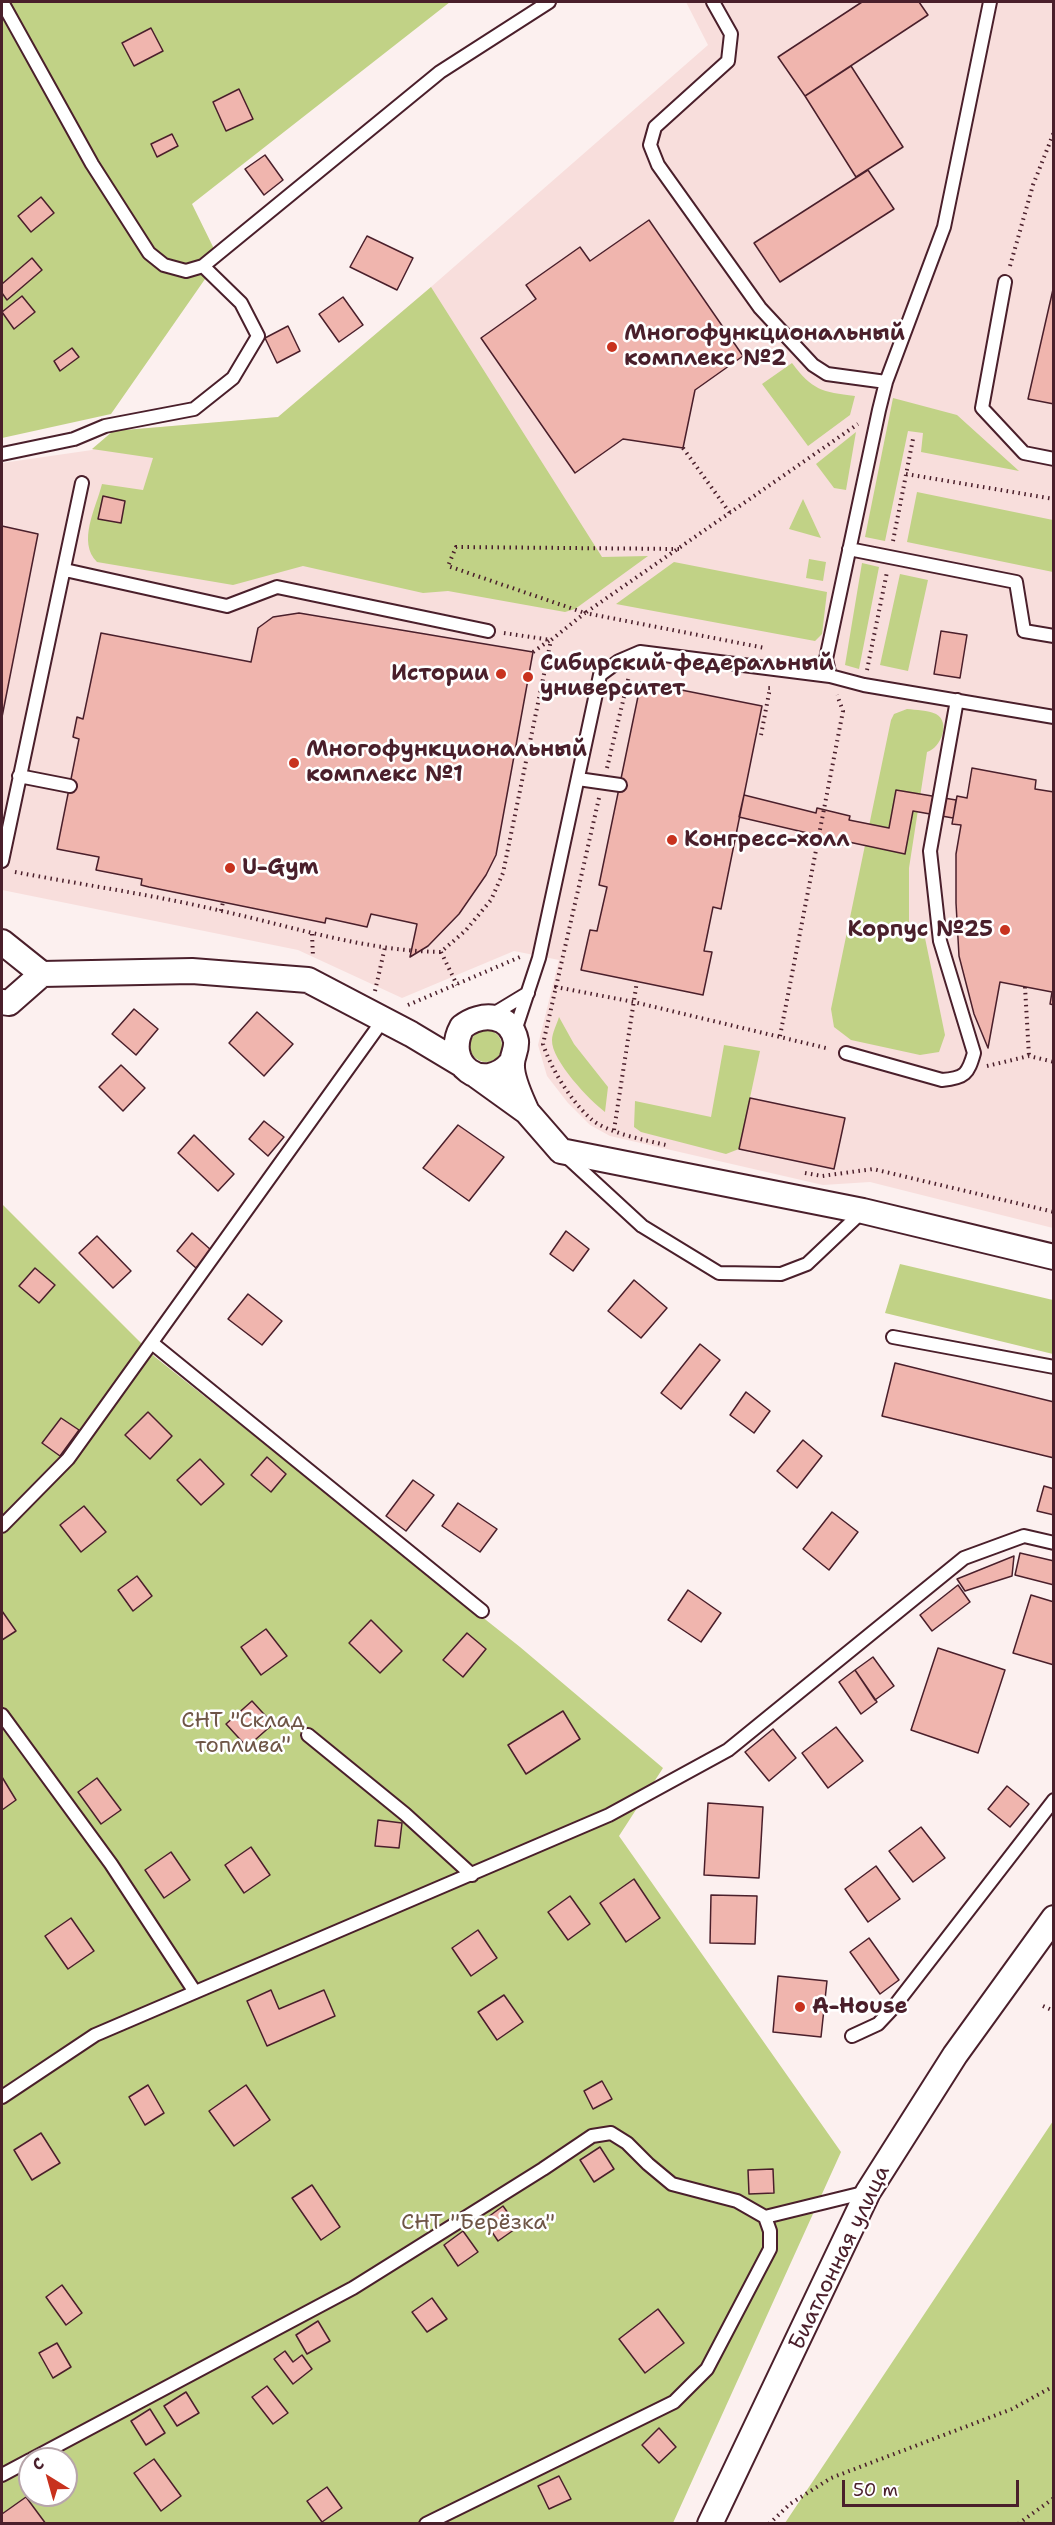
<!DOCTYPE html>
<meta charset="utf-8">
<style>
body{margin:0}
#map{position:relative;width:1055px;height:2525px;overflow:hidden;background:#fcf0ef;font-family:"Shantell Sans",sans-serif}
canvas{display:block}
.frame{position:absolute;inset:0;border:3px solid #4a1f2b;pointer-events:none}
.north{position:absolute;left:18px;top:2447px;width:60px;height:60px;box-sizing:border-box;background:#fff;border:2px solid #b7a5aa;border-radius:50%;rotate:323deg;font-size:16px;font-weight:700;line-height:24px;text-align:center;color:#4a1f2b}
.north::after{content:'';display:block;margin:auto;width:21px;height:27px;background:#c8321e;clip-path:polygon(50% 0,100% 100%,50% 72%,0 100%)}
.scale{position:absolute;left:842px;top:2480px;width:177px;height:27px;box-sizing:border-box;border:3px solid #4a1f2b;border-top:0;padding-left:8px;font-size:18px;line-height:21px;white-space:nowrap;color:#4a1f2b;-webkit-text-stroke:4px #fff;paint-order:stroke}
</style>
<div id="map">
<canvas width="1055" height="2525"></canvas>
<div class="frame"></div>
<div class="north">С</div>
<div class="scale">50 m</div>
</div>
<script>
const context = document.querySelector('canvas').getContext('2d');
context.lineJoin = 'round';
function paint(path, color) { context.fillStyle = color; context.fill(path, 'evenodd'); }
function strokePath(path, color, width, dash) { context.strokeStyle = color; context.lineWidth = width; context.lineCap = dash ? 'butt' : 'round'; context.setLineDash(dash || []); context.stroke(path); }
function drawText(font, color, halo, rows, align = 'center') {
  context.font = font + ' "Shantell Sans",sans-serif'; context.lineWidth = 5; context.setLineDash([]); context.textBaseline = 'middle'; context.strokeStyle = halo; context.fillStyle = color; for (const [text, x, y, turn = 0] of rows) {
    context.save(); context.translate(x, y); context.rotate((+turn || 0) * Math.PI / 180); context.textAlign = isNaN(turn) ? turn : align; if (halo) context.strokeText(text, 0, 0); context.fillText(text, 0, 0); context.restore();
  }
}
paint(new Path2D(`
 M686 2H1053V1228L870 1182 823 1185 610 1136 590 1125 568 1103 547 1076 538 1045 559 960 514 951 402 998 298 950 2 890V463L92 450 113 431 278 417 431 287 708 45Z`), '#f8dedc');
paint(new Path2D(`
 M2 2H450L192 204 219 259 111 414 2 438Z
 M431 287 602 557 648 556 575 609 565 612 448 591 423 593 303 566 233 585 97 562C77 542 96 508 102 484L143 490 153 458 92 449 113 431 278 417Z
 M792 363C812 390 822 392 855 396L850 415 808 446 762 384Z
 M893 398 957 415 1019 471 921 452 923 433 908 431 885 541 865 537Z
 M856 432 846 490 834 488 816 464Z
 M917 492 1053 520V572L907 542Z
 M803 499 821 538 789 529Z
 M809 559 826 562 823 581 806 578Z
 M674 562 827 592 822 634 815 641 616 604Z
 M862 563 879 567 859 669 845 665Z
 M900 574 928 580 908 671 880 665Z
 M907 709C916 710 928 710 936 714 951 722 941 748 927 752L909 868V929L925 938 945 1035 939 1052 920 1055 851 1040 834 1027 831 1009 891 720 894 714Z
 M559 1017 574 1044 608 1087 605 1112C590 1101 551 1060 552 1040 552 1033 557 1024 559 1017Z
 M470 1046a16 16 0 1 1 32 0a16 16 0 1 1-32 0Z
 M724 1045 760 1051 739 1149 726 1154 641 1132 634 1127 635 1101 711 1117Z
 M2 1204 155 1357 520 1647 663 1768 619 1836 841 2152 673 2523H2ZM30 2459H66V2495H30Z
 M900 1264 1053 1300V1354L885 1313Z
 M1053 2121V2523H785Z`), '#c1d286');
const building = new Path2D(`
 M862 2H919L928 15 805 96 778 57Z
 M151 28 163 51 134 66 122 43Z
 M851 66 903 147 856 177 805 96Z
 M239 89 253 119 226 131 213 102Z
 M172 134 178 146 157 157 151 144Z
 M265 155 283 180 264 195 245 169Z
 M868 170 894 209 780 282 754 243Z
 M41 197 54 213 31 232 18 216Z
 M649 220 743 356 695 390 683 448 623 439 575 473 481 338 536 299 526 285 580 247 590 261Z
 M367 236 413 258 397 290 350 267Z
 M32 258 42 270 7 300 2 293V284Z
 M1054 285V404L1028 399Z
 M22 296 35 312 14 329 2 312Z
 M343 297 363 325 339 342 319 314Z
 M288 326 300 351 277 363 265 338Z
 M72 348 79 357 60 371 54 361Z
 M103 496 125 501 121 523 98 519Z
 M2 526 38 534 2 717Z
 M299 613 533 652 496 855 486 875 459 914 428 946 410 957 417 924 371 914 367 927 326 918 325 923 149 887 141 885 142 879 96 870 99 857 57 849 79 739 73 737 77 717 83 719 101 633 251 662 258 628 273 617Z
 M941 631 967 635 960 678 934 674Z
 M641 682 762 706 721 909 713 907 704 951 712 952 703 995 581 970 590 930 597 931 607 887 599 885Z
 M972 768 1036 780 1035 789 1054 792V1005L1050 1004 1052 992 1000 982 988 1048 974 1014 959 956 956 903V854L961 825 952 824 957 796 967 798Z
 M896 790 956 800 953 818 913 811 905 854 844 841 843 845 811 838 812 834 739 817 744 795 816 813 817 808 850 816 849 820 889 828Z
 M134 1009 158 1029 136 1055 112 1034Z
 M257 1012 293 1044 264 1076 229 1043Z
 M121 1065 145 1088 123 1111 99 1087Z
 M750 1098 845 1118 834 1169 739 1149Z
 M264 1121 284 1137 268 1156 249 1139Z
 M458 1125 504 1157 469 1201 423 1168Z
 M194 1135 234 1174 218 1191 178 1153Z
 M566 1231 589 1249 573 1271 550 1254Z
 M192 1233 211 1250 196 1268 177 1251Z
 M97 1236 131 1271 113 1288 79 1253Z
 M35 1268 55 1285 39 1303 19 1286Z
 M634 1280 667 1308 641 1338 608 1311Z
 M248 1294 282 1321 262 1345 228 1319Z
 M700 1344 720 1360 681 1409 661 1393Z
 M895 1363 1054 1402V1458L882 1416Z
 M746 1392 770 1411 754 1433 730 1415Z
 M148 1412 172 1436 150 1459 125 1435Z
 M61 1418 79 1430 60 1456 42 1443Z
 M803 1440 822 1456 797 1488 777 1471Z
 M267 1457 286 1474 271 1492 251 1475Z
 M200 1459 224 1484 201 1505 177 1480Z
 M413 1480 434 1495 406 1531 386 1516Z
 M1044 1486 1054 1489V1515L1037 1511Z
 M458 1503 497 1529 480 1552 442 1526Z
 M84 1506 106 1532 81 1552 60 1525Z
 M832 1512 858 1532 829 1570 803 1549Z
 M1020 1553 1054 1561V1585L1015 1575Z
 M1014 1556 1012 1576 965 1591 957 1579Z
 M137 1576 152 1596 133 1611 118 1590Z
 M958 1585 970 1602 932 1631 920 1615Z
 M688 1590 721 1613 701 1642 668 1620Z
 M1031 1595 1054 1602V1665L1013 1653Z
 M2 1611 16 1631 2 1640Z
 M371 1620 402 1651 380 1673 349 1643Z
 M266 1629 287 1656 261 1675 241 1647Z
 M467 1633 486 1649 463 1677 443 1660Z
 M938 1648 1005 1670 978 1753 911 1730Z
 M873 1657 894 1686 875 1700 855 1670Z
 M855 1670 877 1702 861 1714 839 1682Z
 M252 1701 273 1724 247 1747 226 1724Z
 M563 1711 580 1739 526 1774 508 1745Z
 M836 1727 863 1761 828 1788 802 1753Z
 M773 1729 796 1758 769 1781 745 1752Z
 M2 1777 16 1800 2 1810Z
 M97 1778 121 1810 101 1824 78 1792Z
 M1007 1786 1029 1804 1010 1827 988 1809Z
 M708 1803 763 1807 759 1878 704 1875Z
 M378 1820 402 1823 399 1848 375 1846Z
 M921 1827 945 1858 913 1882 889 1851Z
 M251 1847 270 1875 244 1893 225 1865Z
 M171 1852 190 1880 164 1898 145 1870Z
 M876 1866 900 1899 868 1922 845 1889Z
 M634 1879 660 1918 626 1942 600 1903Z
 M711 1895 757 1896 755 1944 710 1943Z
 M570 1896 590 1924 568 1940 548 1912Z
 M71 1918 94 1951 68 1969 45 1936Z
 M478 1930 497 1958 471 1976 452 1948Z
 M869 1938 899 1980 880 1994 850 1952Z
 M778 1976 827 1981 821 2037 773 2032Z
 M271 1990 279 2009 324 1990 335 2016 267 2046 247 2001Z
 M504 1995 523 2022 497 2040 478 2012Z
 M602 2081 612 2099 593 2109 584 2091Z
 M148 2085 164 2113 145 2125 129 2097Z
 M246 2085 270 2120 234 2146 209 2111Z
 M41 2133 60 2163 32 2180 14 2150Z
 M600 2147 614 2169 594 2182 580 2160Z
 M773 2169 774 2193 749 2194 748 2170Z
 M312 2185 340 2227 321 2240 292 2198Z
 M503 2206 518 2227 498 2241 484 2220Z
 M463 2231 478 2252 458 2266 444 2245Z
 M62 2285 82 2313 66 2325 46 2297Z
 M432 2298 447 2319 427 2332 412 2312Z
 M658 2309 684 2343 645 2373 619 2339Z
 M318 2321 330 2341 307 2354 296 2335Z
 M57 2343 71 2367 53 2378 39 2353Z
 M285 2351 293 2362 302 2355 312 2369 293 2384 274 2359Z
 M267 2386 288 2413 273 2424 252 2397Z
 M186 2392 199 2413 177 2426 164 2406Z
 M150 2409 165 2433 146 2445 131 2421Z
 M659 2428 676 2447 659 2463 642 2445Z
 M154 2459 181 2496 161 2511 134 2473Z
 M559 2476 571 2499 549 2509 538 2486Z
 M327 2487 342 2508 322 2522 307 2501Z
 M26 2497 46 2524H2V2514Z`);
paint(building, '#f0b5ae');
strokePath(building, '#4a1f2b', 1.5);
const service = new Path2D(`
 M713 2 731 34 728 61 655 127 650 145 658 165 760 308 813 365 827 374 886 382
 M203 266 440 72 549 2
 M1005 282 982 408 1024 453 1054 459
 M2 454 74 439 105 426 194 409 233 378 258 336 241 303 203 266 186 271 164 265 149 253 92 164 2 2
 M849 549 1016 582 1024 631 1054 636
 M65 570 227 606 277 587 488 631
 M830 676 864 685 1054 717
 M19 776 70 786
 M578 779 620 785
 M2 861 82 483
 M490 1016 528 993
 M514 1034 539 958 600 675 619 661 640 652 830 676 826 659 879 410 886 382 944 227 990 2
 M846 1053 942 1080C965 1078 968 1074 974 1053L940 941 930 851 957 700
 M566 1156 642 1226 719 1273 781 1274 807 1264 863 1211
 M893 1337 1054 1367
 M152 1343 482 1611
 M2 1526 68 1459 383 1020
 M2 1715 111 1864 195 1992
 M308 1735 405 1814 472 1875
 M852 2036 878 2024 893 2008 1054 1800
 M2 2097 95 2035 609 1815 728 1750 964 1558 1024 1536 1054 1543
 M32 2459 353 2288 543 2169 592 2136 611 2133 627 2143 648 2164 672 2184 737 2201 765 2217 867 2192
 M2 2475 30 2460
 M426 2524 674 2402 707 2369 770 2249V2231L765 2217`);
const minor = new Path2D(`
 M2 942 42 974 192 971 308 980 411 1034 461 1064
 M2 1002 9 1003 42 974
 M511 1063C483 1095 442 1064 462 1027 481 1012 511 1013 516 1041 517 1050 512 1056 512 1064 511 1079 521 1098 527 1112
 M477 1076 527 1112 561 1151 863 1211 1054 1257
 M710 2524 868 2192 955 2055 1054 1918`);
strokePath(service, '#4a1f2b', 16);
strokePath(minor, '#4a1f2b', 28);
strokePath(new Path2D(`
 M1010 266 1033 185 1054 132
 M683 448 730 513
 M906 474 1054 499
 M893 541 913 439
 M679 549 456 547 448 566 585 613 858 424
 M504 633 551 640 585 613 765 648
 M533 652 550 640
 M867 670 887 572
 M761 735 770 688H767
 M607 768 629 676
 M599 798 543 1044C551 1069 571 1101 591 1119 607 1133 645 1140 666 1145
 M15 872C84 885 154 895 222 911 294 927 366 951 441 952L466 930 491 900 503 873 551 640
 M221 911 223 902
 M312 934 313 957
 M441 952 457 985
 M556 986V987L634 1002 830 1049
 M1025 987 1029 1056
 M375 991 385 947
 M408 1005 520 957
 M780 1036 843 711 837 695
 M987 1066 1029 1056 1054 1062
 M614 1130 637 981
 M805 1173 822 1176 873 1169 1054 1212
 M1043 2006 1054 2011
 M769 2524 790 2504 831 2478 1012 2409 1054 2386
 M1018 2524 1054 2498`), '#4a1f2b', 4, [1.5, 4.5]);
strokePath(service, '#fff', 12);
strokePath(minor, '#fff', 24);
for (const [x, y, r, color] of [
 [612,347,6,"#c8321e"],
 [501,674,6,"#c8321e"],
 [528,677,6,"#c8321e"],
 [294,763,6,"#c8321e"],
 [672,840,6,"#c8321e"],
 [230,868,6,"#c8321e"],
 [1005,930,6,"#c8321e"],
 [800,2007,6,"#c8321e"]
]) { const dot = new Path2D(); dot.arc(x, y, r, 0, 2 * Math.PI); context.fillStyle = color; context.fill(dot); strokePath(dot, '#fff', 2); }
drawText('bold 22px', '#4a1f2b', '#fff', [
 ["Многофункциональный",624,334],
 ["комплекс №2",624,359],
 ["Сибирский федеральный",540,664],
 ["университет",540,689],
 ["Истории",489,674,"right"],
 ["Многофункциональный",306,750],
 ["комплекс №1",306,775],
 ["Конгресс-холл",684,840],
 ["U-Gym",242,868],
 ["Корпус №25",993,930,"right"],
 ["A-House",812,2007]
], 'left');
drawText('22px', '#6e5546', '#fff', [
 ["СНТ \"Склад",243,1721],
 ["топлива\"",243,1746],
 ["СНТ \"Берёзка\"",478,2223]
]);
drawText('22px', '#4a1f2b', '#fff', [
 ["Биатлонная улица",840,2258,-64]
]);
</script>
